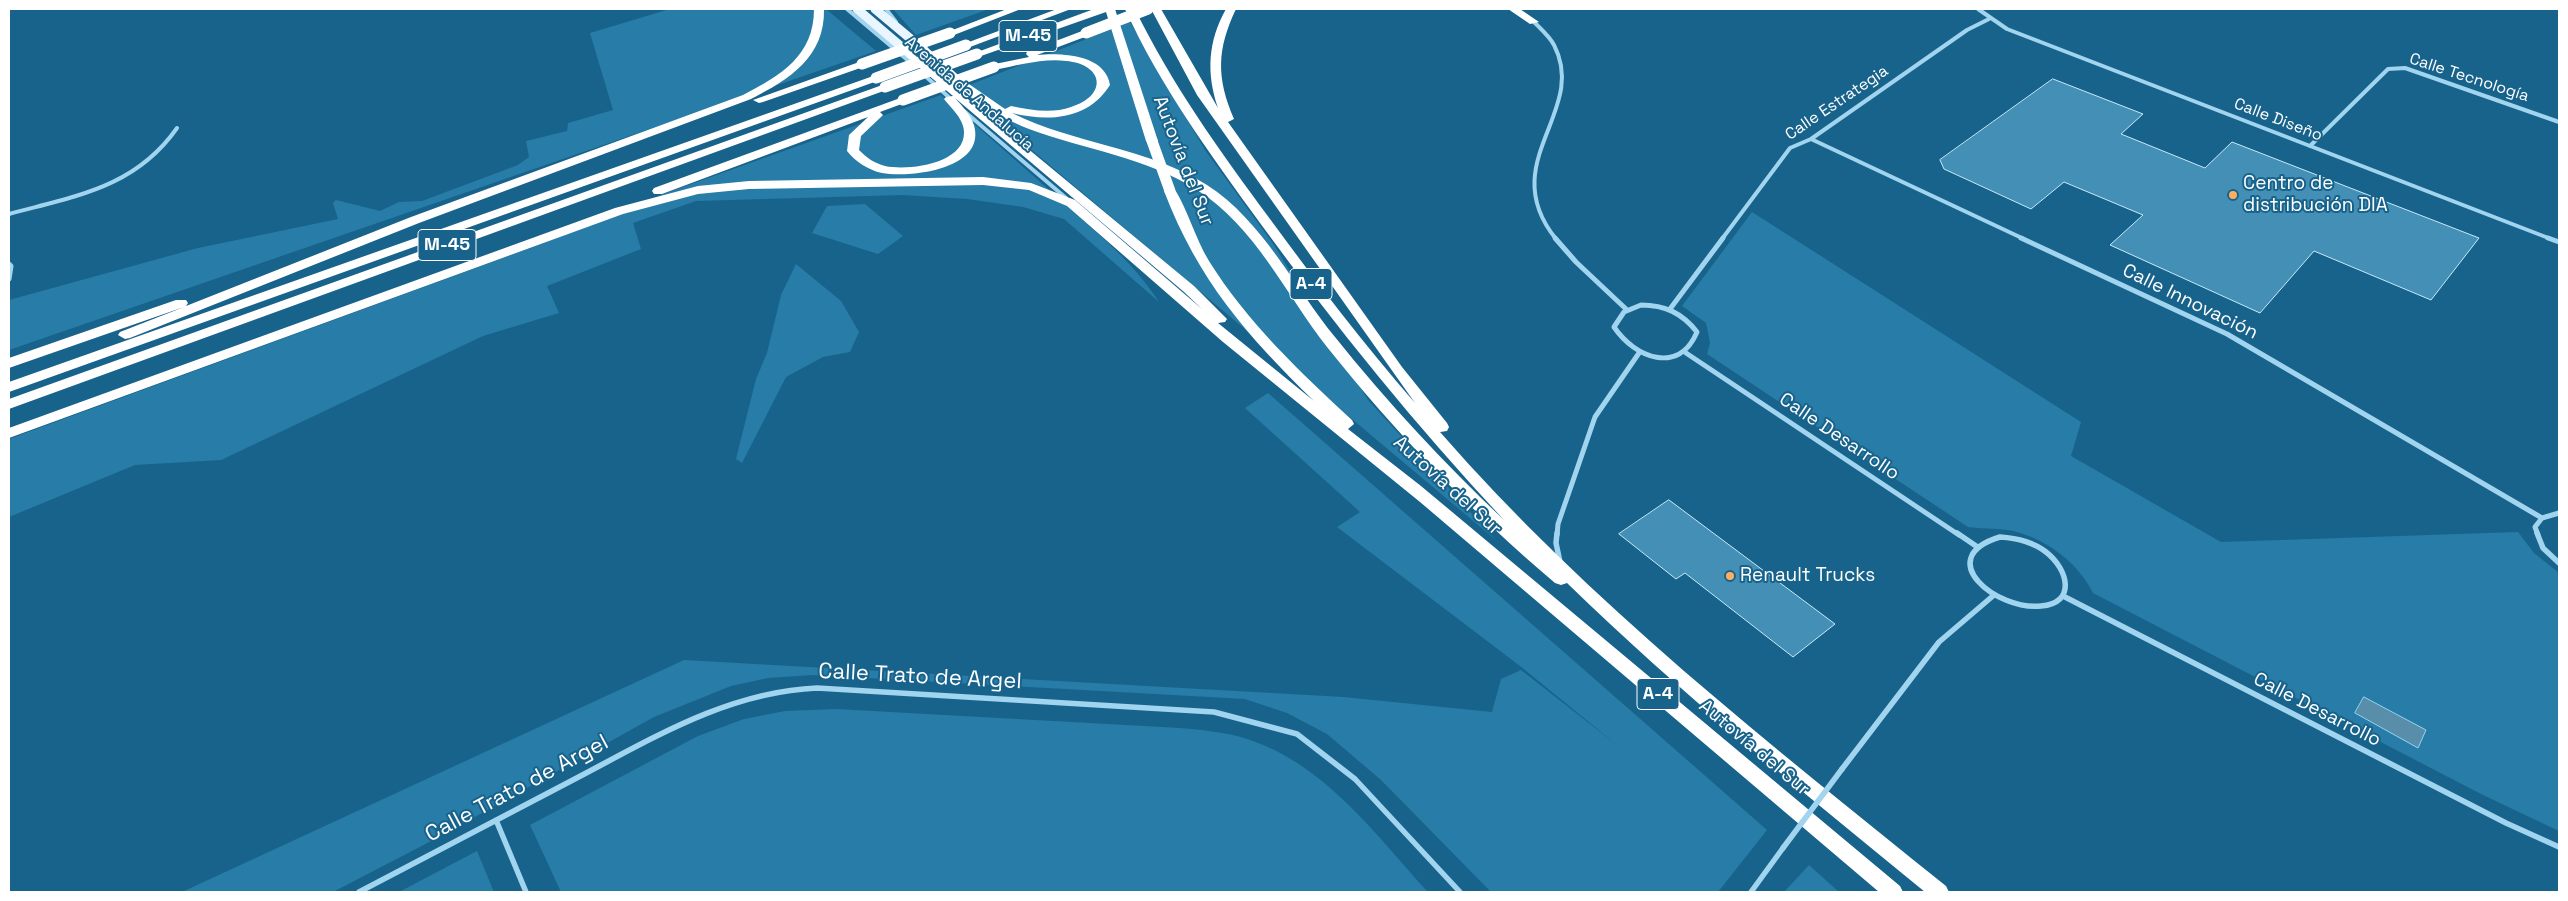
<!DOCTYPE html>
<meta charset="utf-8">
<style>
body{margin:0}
#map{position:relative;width:2568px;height:901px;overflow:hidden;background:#18638b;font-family:"Space Grotesk",sans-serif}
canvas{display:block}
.frame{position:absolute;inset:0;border:10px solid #fff;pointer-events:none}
</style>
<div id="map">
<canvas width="2568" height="901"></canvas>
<div class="frame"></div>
</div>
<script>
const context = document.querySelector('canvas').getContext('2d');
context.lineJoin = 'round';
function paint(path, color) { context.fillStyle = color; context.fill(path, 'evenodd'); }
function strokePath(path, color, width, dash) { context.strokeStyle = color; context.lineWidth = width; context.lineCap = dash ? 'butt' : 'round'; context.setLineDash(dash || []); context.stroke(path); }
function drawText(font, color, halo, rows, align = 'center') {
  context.font = font + ' "Space Grotesk",sans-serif'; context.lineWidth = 4; context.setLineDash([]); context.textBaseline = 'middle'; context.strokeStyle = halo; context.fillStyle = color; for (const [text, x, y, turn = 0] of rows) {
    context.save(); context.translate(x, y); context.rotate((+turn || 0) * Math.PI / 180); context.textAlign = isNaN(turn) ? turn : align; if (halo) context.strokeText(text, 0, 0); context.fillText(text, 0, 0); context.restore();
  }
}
paint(new Path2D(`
 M670 9H826L876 51 9 350V300L198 248 338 219 333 203 336 200 380 211 399 202 422 201 518 165 529 157 526 141 567 131 568 123 613 110 590 33Z
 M893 9H989L916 35Z
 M1130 22 1205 150 1274 245 1368 400 1496 540 959 89Z
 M941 95C985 133 1029 172 1073 211 1104 239 1136 266 1159 302L1064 219 1023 207 967 199 903 195 696 201 633 223 641 249 547 286 559 313 483 336 221 460 135 465 9 517V439L544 243 666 193Z
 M865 204 903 236 878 254 812 233 827 206Z
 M1752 212 2081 422 2071 456 2221 542 2518 532 2534 553 2559 573V831L2483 795 2093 593C2078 562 2043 536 2008 530 1995 528 1981 529 1968 527L1707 354 1710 343 1706 323 1682 306Z
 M796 264 841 301 859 332 850 352 823 357 786 377 742 463 736 459 756 379 767 353 781 295Z
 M1268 393 1767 830 1718 892H1491L1381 780 1327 734 1287 713 1245 699 813 675 768 678 731 686 654 717 437 838 333 892H182L684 660 1343 697 1492 712 1501 679 1521 670 1617 745 1520 666 1337 527 1360 512 1245 408Z
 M836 709 1180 728C1202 730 1225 732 1247 739 1325 764 1375 834 1428 892H561L530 825 698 736 744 719 785 711Z
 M477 851 494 892H399Z
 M1809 865 1839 892H1784Z`), '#277da7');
const water = new Path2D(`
 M2364 697 2426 730 2418 748 2355 713Z`);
paint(water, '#598eaa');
strokePath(water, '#94d3f1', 1);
const building = new Path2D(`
 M2053 79 2143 114 2121 134 2205 168 2232 142 2479 238 2431 300 2314 251 2260 313 2110 245 2143 215 2064 182 2031 209 1944 169 1940 160Z
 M1669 500 1835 624 1793 657 1685 573 1676 579 1619 534Z`);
paint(building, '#448fb6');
strokePath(building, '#c7e9fa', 1);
strokePath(new Path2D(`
 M847 9 911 63
 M886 9 896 22
 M1978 9 2007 29 2551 239
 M1534 22C1541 29 1550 37 1554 45 1589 112 1494 162 1556 239
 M923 74 952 100
 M964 111 1066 198
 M1811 139 2024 239
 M2310 146 2388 69 2405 68 2559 122
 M9 214C75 196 135 188 177 128
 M1722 239 1790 148 1811 139 1967 30 1989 19`), '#a1d4ee', 4);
strokePath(new Path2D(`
 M1555 238 1576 262 1626 309
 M2021 238 2227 334 2542 518
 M2548 238 2559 242
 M9 264 11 266 9 279
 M1641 305C1665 305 1682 313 1697 332 1679 375 1635 358 1614 327L1624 312Z
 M1670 309 1723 238
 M1686 353 1959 535
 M1557 535 1558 524 1595 417 1639 353
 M2538 535 2535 527 2542 518 2559 513`), '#a1d4ee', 5);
strokePath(new Path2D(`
 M1557 533 1556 543 1560 562
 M1957 533 1976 546
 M2537 533 2543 548 2559 563
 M2000 537C2016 538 2033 542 2046 552 2068 569 2077 603 2041 606 1997 611 1931 558 2000 537Z
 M2063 596 2506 823 2559 847
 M1842 769 1939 642 1994 595
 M496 820 526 892
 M359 892C430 855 500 818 571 781 650 740 726 692 817 688L1214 712 1297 734 1355 779 1460 892
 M1751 892 1783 848`), '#a1d4ee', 5.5);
strokePath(new Path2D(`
 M857 9 911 55
 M875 9 924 50`), '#e9f6ff', 9);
paint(new Path2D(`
 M814 9H824C825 57 790 79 751 99L419 223 130 338 125 339 118 335 120 332 184 307 9 368V358L176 300H186L188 303 186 306 411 217 743 95C781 75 814 56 814 9Z
 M1007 9H1021L954 35 950 36 945 33Z
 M1057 9H1071L970 47H962L961 45Z
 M1094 9H1115L1158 141 1156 143H1148L1146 141 1106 12 981 56H973L972 54Z
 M1125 9H1135C1172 85 1220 151 1270 219 1316 282 1364 344 1415 403L1197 95 1151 9H1161L1218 108C1206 73 1208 41 1226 9H1236C1217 49 1216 77 1234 119L1228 122 1402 367 1447 423 1449 427 1447 431 1440 432C1589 603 1770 744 1946 886L1949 892H1925C1803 792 1680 693 1567 583L1561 585 1555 583C1471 512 1396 433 1327 347 1286 295 1255 226 1197 190 1146 157 1085 150 1029 129 990 114 945 82 919 50L920 48H928L966 82 1005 109 1011 106C1030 110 1052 114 1071 107 1109 95 1103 64 1066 61 1042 58 1017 66 994 70L989 67 990 65 1029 57 1026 54 1027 52 1082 31H1090V35L1037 55C1061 53 1105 54 1110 85 1088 120 1049 122 1012 113 1074 144 1147 147 1207 185 1263 221 1294 287 1335 337 1387 402 1444 463 1504 520 1416 426 1336 327 1260 223 1210 154 1160 86 1125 9Z
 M1508 9H1520L1539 22 1530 24Z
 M911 52 1194 286 1227 319 1225 322 1218 323 1314 401C1247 336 1198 280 1164 191L1166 188H1174C1188 210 1195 238 1209 261 1247 322 1300 372 1352 420L1354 424 1348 429 1421 486 1900 886 1903 892H1879L1420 502 1223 342 1067 206 1029 190 983 185 749 189 698 194 623 214 9 438V428L615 208 698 186 749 181 983 177 1031 183 1075 200 1202 309 1184 292 955 98C963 107 974 118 975 130 981 170 909 178 882 173 868 170 856 162 847 151L849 135 868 117 662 194H654L652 191 654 188 903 97 909 100 907 102 880 112 883 115 881 117 861 136 859 150C867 158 874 163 885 166 908 171 965 164 964 132 964 119 951 108 944 99L946 97 953 96 907 57V53Z
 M862 61 867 64 866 66 763 102 759 103 753 100Z
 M876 75 880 76V80L9 392V382Z
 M885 84 889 85V89L9 409V399Z`), '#fff');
strokePath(new Path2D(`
 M1783 848 1842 769`), '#a1d4ee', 5.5);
strokePath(new Path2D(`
 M1086 33 1148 9
 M862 64 950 33
 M876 78 966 45
 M885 87 977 54
 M903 100 994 67
 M1152 141 1170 191`), '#fff', 11);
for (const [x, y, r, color] of [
 [2233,195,5,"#ffae5f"],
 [1730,576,5,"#ffae5f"]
]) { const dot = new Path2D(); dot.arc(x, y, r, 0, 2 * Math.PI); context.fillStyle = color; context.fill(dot); strokePath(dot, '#18638b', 2); }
drawText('16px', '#fff', '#18638b', [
 ["Calle Tecnología",2469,78,18],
 ["Avenida de Andalucía",969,94,41],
 ["Calle Estrategia",1837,103,-34],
 ["Calle Diseño",2278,120,21]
]);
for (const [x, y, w] of [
 [1028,36,58],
 [447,245,58],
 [1311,284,42],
 [1658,694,42]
]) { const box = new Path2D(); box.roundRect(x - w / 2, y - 15.5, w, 31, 4); context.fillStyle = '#18638b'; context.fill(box); strokePath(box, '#fff', 1); }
drawText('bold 18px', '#fff', null, [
 ["M-45",1028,36],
 ["M-45",447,245],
 ["A-4",1311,284],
 ["A-4",1658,694]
]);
drawText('19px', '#fff', '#18638b', [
 ["Autovía del Sur",1183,161,69],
 ["Calle Innovación",2190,302,26],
 ["Calle Desarrollo",1839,437,34],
 ["Autovía del Sur",1447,486,42],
 ["Calle Desarrollo",2317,710,27],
 ["Autovía del Sur",1754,748,40]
]);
drawText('19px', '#fff', '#18638b', [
 ["Centro de",2243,184],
 ["distribución DIA",2243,206],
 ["Renault Trucks",1740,576]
], 'left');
drawText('22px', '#fff', '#18638b', [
 ["Calle Trato de Argel",920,677,3],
 ["Calle Trato de Argel",517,789,-28]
]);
</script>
